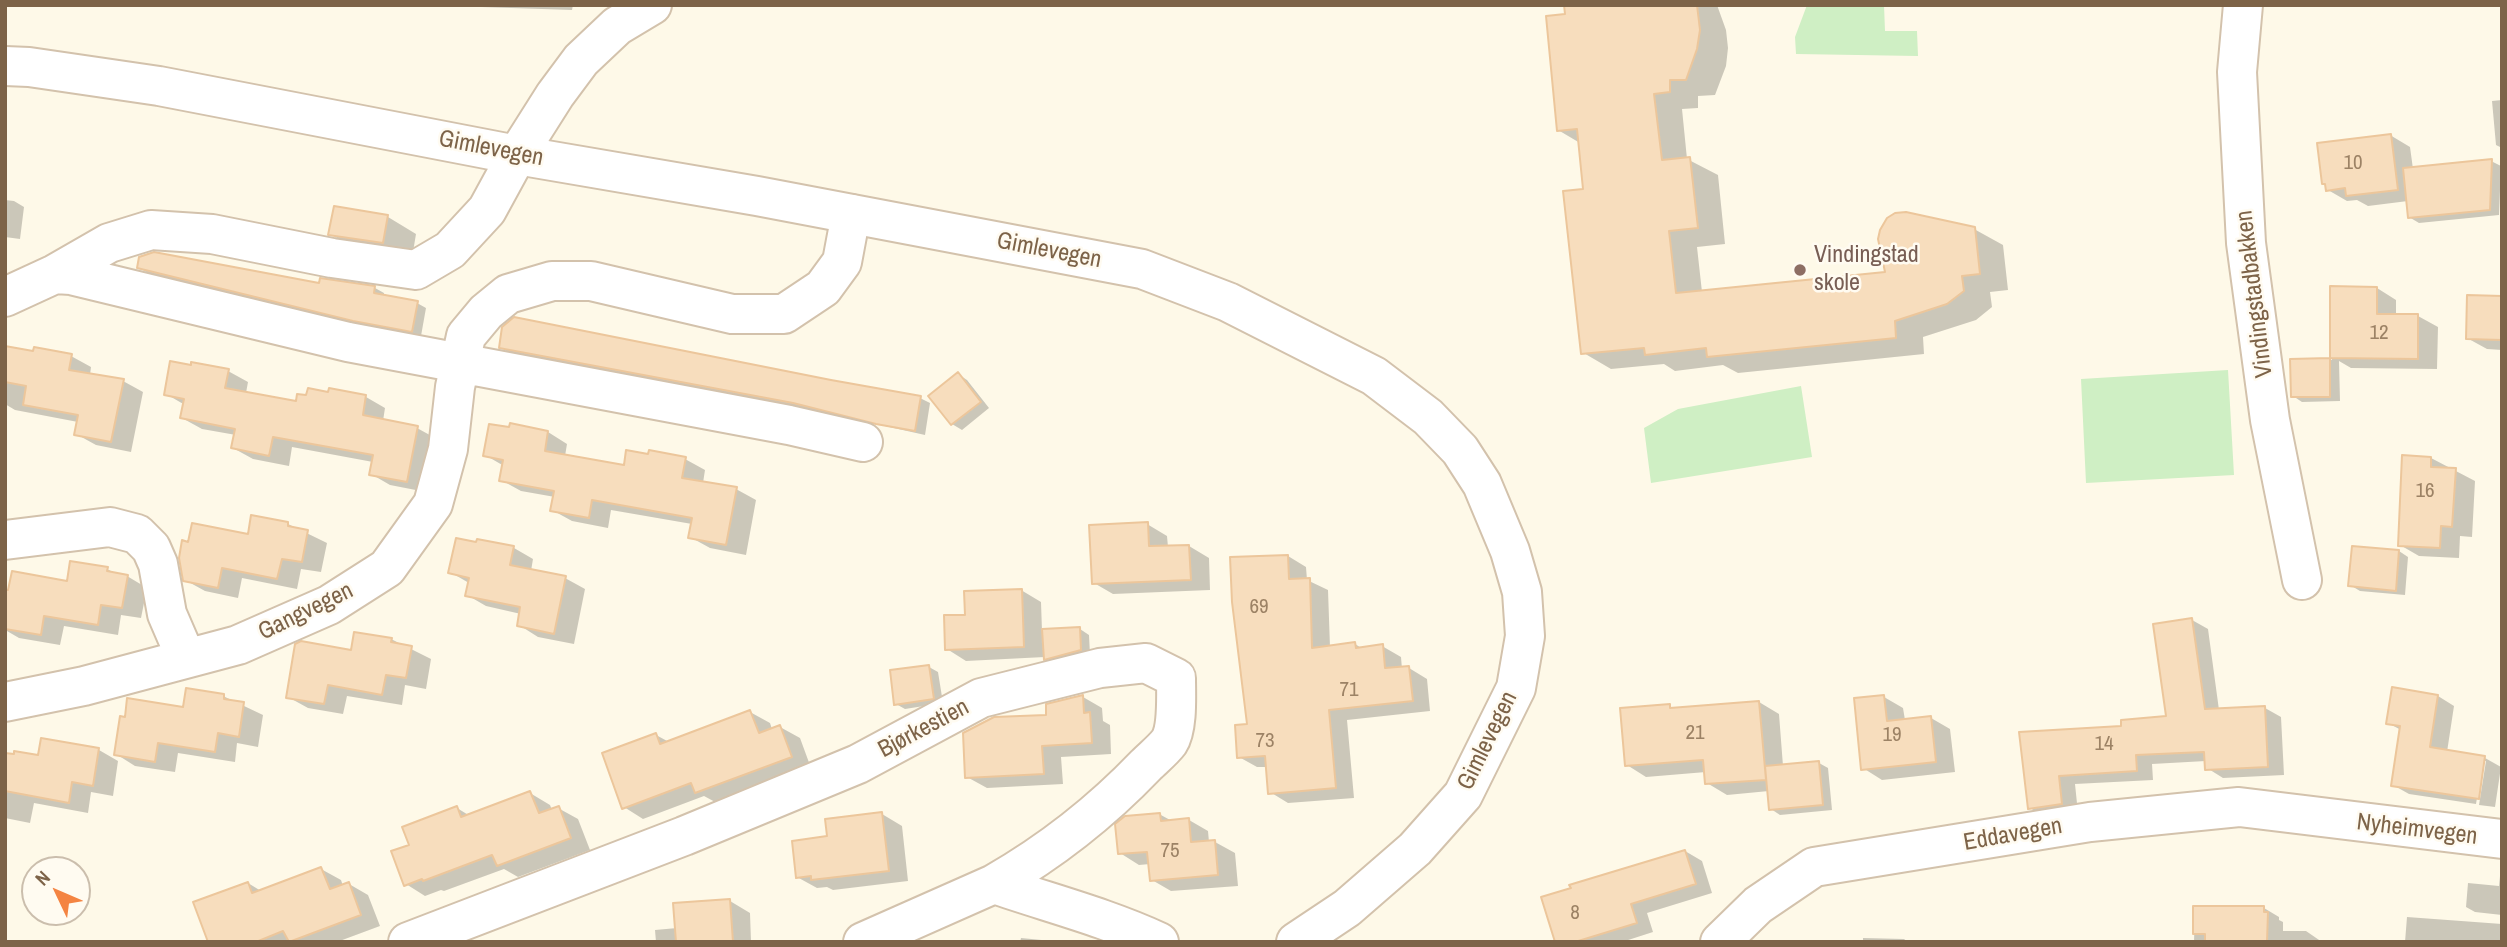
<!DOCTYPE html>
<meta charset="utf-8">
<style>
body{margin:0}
#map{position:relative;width:2507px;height:947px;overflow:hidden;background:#fef9e8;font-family:"Archivo Narrow",sans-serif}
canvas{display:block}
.frame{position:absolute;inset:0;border:7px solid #7d6348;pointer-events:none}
.north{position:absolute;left:21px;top:856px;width:70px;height:70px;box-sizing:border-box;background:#fffbf1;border:2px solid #cbbead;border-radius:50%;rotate:314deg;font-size:19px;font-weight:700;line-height:28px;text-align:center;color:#7d6348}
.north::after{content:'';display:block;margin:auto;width:24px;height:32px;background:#f48442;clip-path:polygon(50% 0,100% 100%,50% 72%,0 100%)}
</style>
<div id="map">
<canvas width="2507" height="947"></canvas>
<div class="frame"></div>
<div class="north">N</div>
</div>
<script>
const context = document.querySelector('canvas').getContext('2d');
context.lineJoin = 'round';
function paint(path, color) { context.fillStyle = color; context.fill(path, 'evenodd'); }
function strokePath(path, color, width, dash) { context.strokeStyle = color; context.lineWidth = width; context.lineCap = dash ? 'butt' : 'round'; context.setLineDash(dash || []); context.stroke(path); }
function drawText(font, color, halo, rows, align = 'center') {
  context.font = font + ' "Archivo Narrow",sans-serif'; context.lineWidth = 5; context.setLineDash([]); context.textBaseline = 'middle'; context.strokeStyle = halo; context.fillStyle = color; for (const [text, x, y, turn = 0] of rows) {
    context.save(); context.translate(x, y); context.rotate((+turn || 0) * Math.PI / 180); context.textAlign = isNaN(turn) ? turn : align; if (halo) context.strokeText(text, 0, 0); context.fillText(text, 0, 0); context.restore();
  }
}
paint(new Path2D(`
 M1807 5H1884L1885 31H1917L1918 56 1796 54 1795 37Z
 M2228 370 2234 475 2086 483 2081 379Z
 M1801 386 1812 457 1651 483 1644 428 1678 409Z`), '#cfefc4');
paint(new Path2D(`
 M420 5H573L572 10Z
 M1566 5H1717L1726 30 1728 48 1726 66 1715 95 1698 96V108L1682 109 1687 159 1718 175 1725 244 1697 247 1702 292 1888 273 1974 229 2003 245 2008 290 1990 292 1992 307 1976 320 1923 337 1924 354 1738 373 1723 365 1675 371 1664 364 1611 369 1582 352 1585 191 1580 143 1558 130Z
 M2502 100V148L2496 145 2492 101Z
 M2390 135 2410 147 2413 169 2491 161 2501 166 2499 215 2419 223 2409 217 2408 201 2368 206 2357 200 2347 201 2328 190Z
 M5 200 14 201 24 207 20 239 5 237Z
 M335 208 388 217 416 234 412 258 359 250 330 234Z
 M139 268 375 288 384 293V297L417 303 426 308 421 336 364 325 148 273Z
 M2332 288H2377L2396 300V315L2418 316 2438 327 2437 369 2351 368 2339 361 2340 401 2302 402 2293 396 2292 361 2332 360Z
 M2501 291 2502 350 2487 349 2467 338 2501 298Z
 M500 347 920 398 930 403 925 435 804 408 510 353Z
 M5 348 71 356 91 367 90 375 123 381 143 392 131 452 96 445 76 434 78 422 15 410 5 404Z
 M228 371 248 382 246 393 297 403 366 397 385 408 383 421 417 428 437 439 426 492 390 485 371 474 373 462 292 447 289 466 253 459 233 448 236 435 202 429 182 418 185 405 166 394Z
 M958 374 967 380 989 408 962 430 952 424Z
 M511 426 548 432 567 444 565 456 625 467 685 459 705 470 703 483 736 489 756 500 746 555 710 548 690 537 692 524 611 510 608 528 572 521 552 510 555 497 521 491 501 480 504 466 485 455 511 429Z
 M2431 458 2475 481 2472 537 2460 536 2459 558 2419 556 2400 545Z
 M288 524 327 543 321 572 301 569 297 589 242 578 238 598 205 591 185 580 249 536Z
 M1147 524 1167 536 1168 547 1189 546 1209 558 1210 590 1113 594 1094 583Z
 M478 541 514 548 533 559 531 571 565 578 585 589 574 644 538 637 519 625 521 614 486 606 467 595 469 583 450 572Z
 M2399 551 2408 557 2405 595 2360 591 2350 585Z
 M1288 556 1306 567 1307 580 1328 590 1330 647 1355 644 1363 649 1382 646 1401 657 1402 669 1409 668 1427 679 1430 711 1347 720 1354 798 1288 803 1270 792 1268 767H1257L1239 757 1249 726Z
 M107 569 117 574 127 576 147 588 141 618 121 615 118 635 64 626 60 645 19 638 7 631 5 640V591L68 583Z
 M1021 590 1041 602 1042 631 1080 629 1089 635 1090 655 1055 664 1045 657 966 661 947 649Z
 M2192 620 2208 629 2219 710 2265 708 2281 717 2284 775 2223 778 2207 768 2206 761 2152 764 2153 780 2075 784 2078 813 2046 818 2030 808 2020 733 2123 727 2168 718Z
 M391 639 431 659 426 689 405 685 402 705 347 696 343 714 308 708 288 697 352 652Z
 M929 667 938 672 943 703 905 709 896 704Z
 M223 696 263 715 258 747 237 743 235 762 178 753 175 772 135 766 116 754 185 709Z
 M2438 696 2454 706 2447 752 2485 758 2501 767 2495 807 2479 805 2486 761H2483L2476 804 2409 794 2393 785 2401 730 2388 723Z
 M1083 697 1102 708 1103 721 1110 725 1111 754 1061 757 1063 784 987 788 967 777 1048 716Z
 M1884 697 1903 708 1905 720 1931 718 1950 729 1955 772 1882 780 1863 768Z
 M1759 702 1779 714 1783 766 1819 763 1828 768 1832 810 1780 815 1771 809 1769 791 1727 795 1707 783 1706 772 1646 777 1627 765 1669 706 1674 709Z
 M750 712 770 723 772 729 780 727 800 738 811 768 717 803 704 796 643 819 624 807 656 735 669 742Z
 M42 740 99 750 118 761 113 796 91 792 88 813 34 803 30 823 5 818V755L39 757Z
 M530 793 550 805 552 810 558 808 578 819 590 850 518 877 504 869 444 891 441 890 425 896 406 884 411 846 457 808 470 816Z
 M882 814 902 826 908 881 833 890 827 887 817 888 797 877 829 838Z
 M1159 814 1172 821 1189 820 1208 831 1209 842H1215L1235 853 1238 886 1171 891 1152 880 1150 864 1139 865 1120 853Z
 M1685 851 1702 861 1712 893 1647 913 1653 932 1622 942H1556Z
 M321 869 341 880 343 886 349 884 368 895 380 926 337 942H210L248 883 261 891Z
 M2500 876 2502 877V915L2475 912 2466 907 2468 883 2499 886Z
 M730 901 750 913 751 942H656L655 930 677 928Z
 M2195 907 2264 908 2279 917V920L2283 922V931H2306L2322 942H2194Z
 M2407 917 2502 924V942H2405Z
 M1021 938 1052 941 1053 942H1020Z
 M1863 938 1904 939 1908 942H1922H1863Z`), '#0003');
const building = new Path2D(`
 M1564 5H1697L1700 30 1697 49 1686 80H1670V92L1654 94 1662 160 1690 157 1698 228 1669 231 1676 293 1885 272 1878 239 1880 230 1887 218 1895 213 1906 212 1975 227 1980 274 1962 276 1964 291 1947 304 1895 321 1896 338 1707 357 1706 348 1645 355 1644 348 1581 354 1563 191 1583 189 1577 129 1557 131 1546 16 1565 14Z
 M2391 134 2398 190 2346 196 2345 188 2326 191 2325 184H2322L2317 143Z
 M2492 159 2490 210 2408 218 2403 168Z
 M334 206 388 215 383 243 328 235Z
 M154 252 319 283 320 278 375 286 374 293 418 301 412 332 353 321 137 268 139 257Z
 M2330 286 2377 287V314H2418V359L2330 358Z
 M2467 295 2502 296V340L2466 339Z
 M514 317 831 380 921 396 915 431 876 424 793 403 499 348 502 327Z
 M5 346 33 351 34 347 72 354 69 370 124 379 111 442 74 435 78 415 23 405 26 386 5 382Z
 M2330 358V397H2291L2290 359Z
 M170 361 191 365V362L229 369 225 388 296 401 297 394 306 395 308 388 328 392 329 388 366 395 363 415 418 426 407 482 369 475 373 455 273 437 269 456 231 448 235 429 180 418 184 399 164 395Z
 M958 372 981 402 951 425 928 396Z
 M510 423 548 431 545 451 624 465 626 450 648 454 649 450 686 457 682 478 737 487 726 545 688 538 692 518 592 500 589 518 550 511 554 491 499 481 503 460 483 456 489 424 509 427Z
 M2402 455 2431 457V467L2456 468 2452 527 2441 526 2440 548 2398 546Z
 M251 515 288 522V526L308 530 302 562 282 559 277 579 222 568 218 588 183 581 179 558 182 540 188 542 192 523 248 534Z
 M1148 522 1149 546 1189 545 1191 580 1092 584 1089 525Z
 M456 538 476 542 477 539 514 546 510 565 566 576 554 634 517 626 520 607 465 596 469 578 448 573Z
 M2352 546 2399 550 2396 591 2348 586Z
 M1288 555 1289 579 1310 578 1312 648 1355 642 1356 648 1383 644 1385 668 1409 666 1413 701 1329 710 1336 788 1268 794 1265 756 1237 758 1235 725 1247 724 1232 602 1230 557Z
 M70 561 108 567 107 571 128 575 122 608 101 605 98 625 44 616 41 635 5 629V590H8L12 571 67 581Z
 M1022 589 1024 647 945 650 944 615H965L964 591Z
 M2192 618 2205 709 2265 706 2268 767 2205 770 2204 752 2136 755 2137 771 2059 776 2062 804 2028 809 2019 732 2121 726V720L2166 716 2153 624Z
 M1080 627 1081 650 1044 660 1042 629Z
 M354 632 392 638 391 642 412 646 406 678 386 675 382 695 328 685 324 704 286 698 295 644 301 641 351 650Z
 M929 665 934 699 894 705 890 670Z
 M2392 687 2438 695 2430 747 2485 756 2479 799 2391 786 2400 726 2386 724Z
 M186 688 224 694V699L244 702 239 737 218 733 215 752 158 743 155 762 114 755 120 716 125 717 127 698 183 707Z
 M1083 695 1084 713 1090 712 1092 743 1042 746 1044 774 965 778 963 733 994 717 1046 715V704Z
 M1884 695 1887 721 1931 716 1936 762 1861 770 1854 698Z
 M1759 701 1766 780 1705 784 1703 760 1625 766 1620 708 1670 704V708Z
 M750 710 759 733 780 725 792 757 695 793 691 783 622 809 602 753 656 733 660 744Z
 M41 738 99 748 93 786 72 782 69 803 5 791V753L14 754V751L38 755Z
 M1819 761 1823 805 1769 810 1765 766Z
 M530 791 539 813 559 806 571 838 497 866 492 855 423 881 422 879 404 886 391 851 409 845 402 827 457 806 461 817Z
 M882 812 889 871 811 880V876L796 878 792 841 827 836 825 819Z
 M1160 813 1161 821 1189 818 1191 842 1215 840 1218 875 1150 881 1147 852 1118 854 1115 824 1125 816Z
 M1685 850 1696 884 1631 904 1637 923 1575 942H1555L1541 897 1571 888 1569 885Z
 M321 867 330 889 349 882 361 915 289 942 283 931 256 942H208L193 902 248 882 252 893Z
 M730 899 733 942H676L673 903Z
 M2193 906H2264V912H2268L2267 942H2205V934H2193Z`);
paint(building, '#f7ddbd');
strokePath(building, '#ecc69b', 2);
const minor = new Path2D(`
 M2243 5 2237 72 2246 243 2270 420 2302 580
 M55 274 71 275 348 342 789 425 863 442
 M5 297 55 274 109 243 151 230 212 234 332 258 416 270 450 250 487 210 517 155 555 95 581 60 617 26 652 5
 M5 540 110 527 137 534 151 548 158 564 167 614 186 658
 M5 702 84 686 238 645 329 605 387 568 433 504 448 449 455 387 466 336 486 312 508 294 552 281H591L732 314H784L823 288 842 262 851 214
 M408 942 684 836 858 764 981 698 1100 668 1146 663 1176 678C1176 695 1178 728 1169 742 1163 750 1153 758 1146 765 1102 811 1050 852 994 884
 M863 942 994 884C1049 903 1105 917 1159 942
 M1720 942 1758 905 1814 867 2090 822 2239 807 2502 839`);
const tertiary = new Path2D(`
 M5 66 29 67 159 86 517 155 757 196 1142 269 1228 302 1374 376 1428 417 1460 450 1482 484 1510 551 1522 592 1525 636 1516 688 1463 795 1415 849 1347 908 1296 942`);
strokePath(minor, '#d3c2ac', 42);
strokePath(tertiary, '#d3c2ac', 42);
strokePath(minor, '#fff', 38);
strokePath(tertiary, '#fff', 38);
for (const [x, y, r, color] of [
 [1800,270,7,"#8d6e63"]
]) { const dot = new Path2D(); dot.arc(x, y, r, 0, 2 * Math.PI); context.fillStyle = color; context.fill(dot); strokePath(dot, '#fffbf1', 2.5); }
drawText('21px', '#9c8265', null, [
 ["10",2353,163],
 ["12",2379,333],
 ["16",2425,491],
 ["69",1259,607],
 ["71",1349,690],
 ["21",1695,733],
 ["19",1892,735],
 ["73",1265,741],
 ["14",2104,744],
 ["75",1170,851],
 ["8",1575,913]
]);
drawText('24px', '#7d6348', '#fffbf1', [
 ["Gimlevegen",491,149,11],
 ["Gimlevegen",1049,251,11],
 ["Vindingstadbakken",2255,294,-97],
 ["Gangvegen",306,612,-26],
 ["Bjørkestien",924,729,-28],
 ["Gimlevegen",1488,741,-64],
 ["Nyheimvegen",2417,830,7],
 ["Eddavegen",2013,835,-10]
]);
drawText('24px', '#785e54', '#fffbf1', [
 ["Vindingstad",1814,256],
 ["skole",1814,284]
], 'left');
</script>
